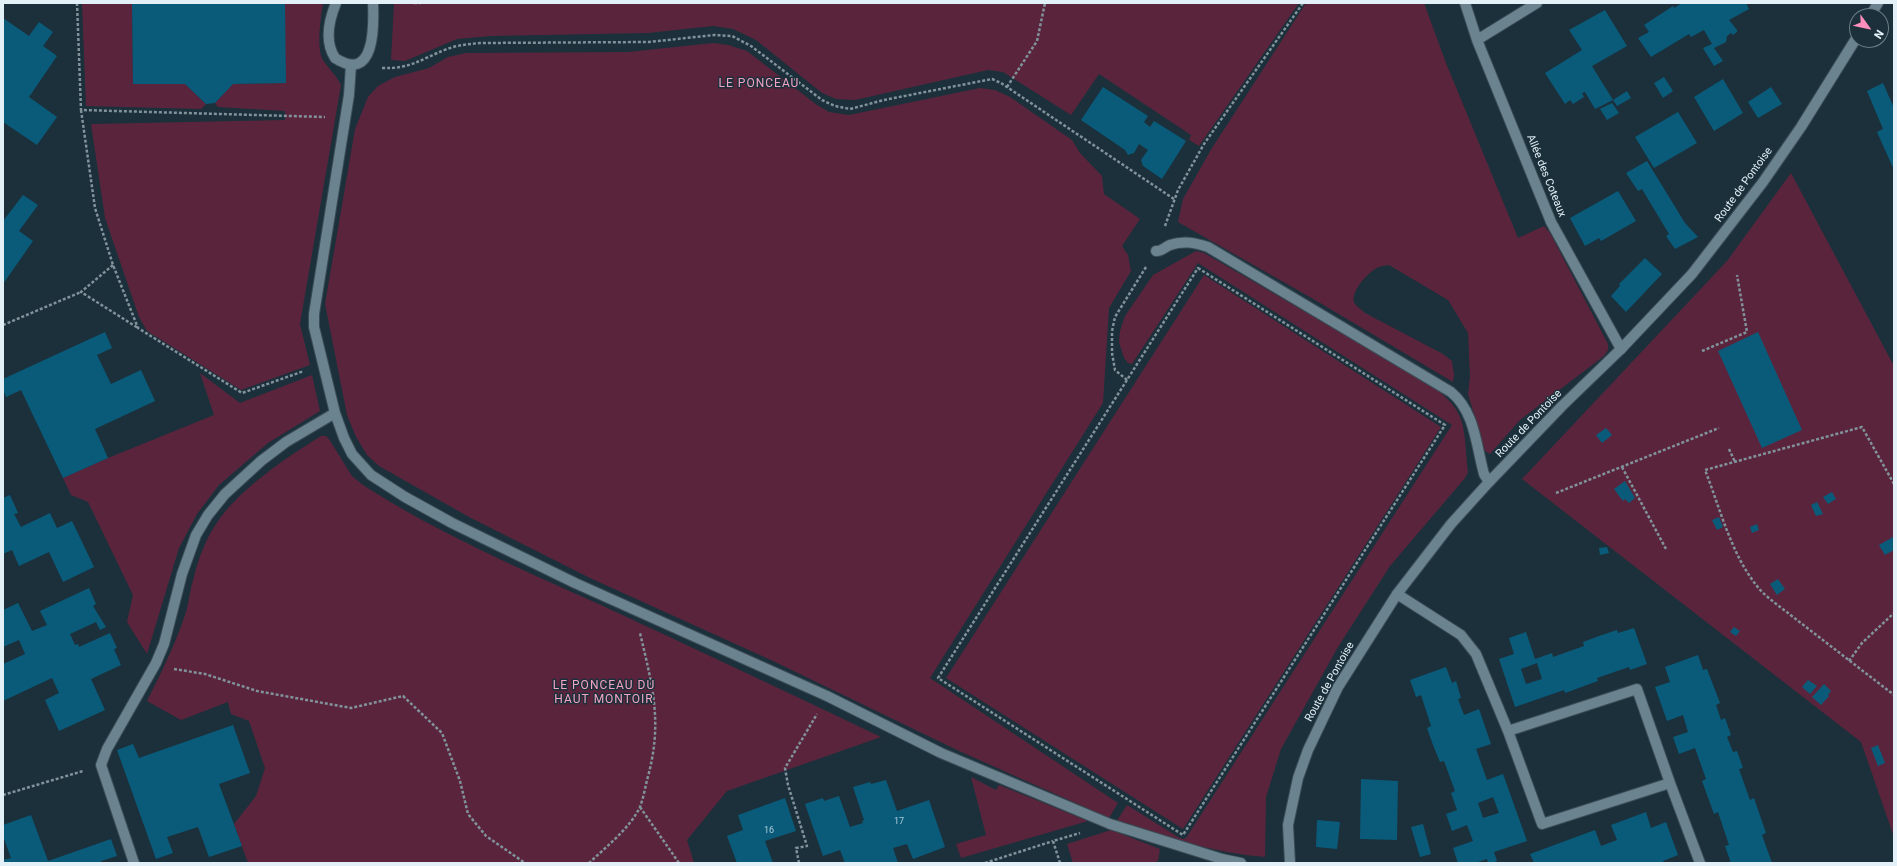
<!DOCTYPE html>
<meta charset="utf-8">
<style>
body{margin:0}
#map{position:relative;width:1897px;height:866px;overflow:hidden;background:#1b303b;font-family:Roboto,sans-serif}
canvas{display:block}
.frame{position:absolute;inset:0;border:4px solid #e3f0f7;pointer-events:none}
.north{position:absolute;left:1849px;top:8px;width:40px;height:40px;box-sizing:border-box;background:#1b303b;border:1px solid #6b7d86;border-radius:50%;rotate:123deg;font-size:11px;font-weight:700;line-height:16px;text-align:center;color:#e3f0f7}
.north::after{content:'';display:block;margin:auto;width:14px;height:18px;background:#fe8ebb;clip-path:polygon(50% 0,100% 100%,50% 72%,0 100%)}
</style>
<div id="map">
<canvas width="1897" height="866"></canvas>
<div class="frame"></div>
<div class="north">N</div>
</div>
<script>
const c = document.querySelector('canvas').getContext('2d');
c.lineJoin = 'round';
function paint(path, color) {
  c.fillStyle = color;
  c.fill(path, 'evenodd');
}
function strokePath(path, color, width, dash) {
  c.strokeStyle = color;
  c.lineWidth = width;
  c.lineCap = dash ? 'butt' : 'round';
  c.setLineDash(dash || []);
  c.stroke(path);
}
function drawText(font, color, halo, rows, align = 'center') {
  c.font = font + ' Roboto,sans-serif';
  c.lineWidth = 3;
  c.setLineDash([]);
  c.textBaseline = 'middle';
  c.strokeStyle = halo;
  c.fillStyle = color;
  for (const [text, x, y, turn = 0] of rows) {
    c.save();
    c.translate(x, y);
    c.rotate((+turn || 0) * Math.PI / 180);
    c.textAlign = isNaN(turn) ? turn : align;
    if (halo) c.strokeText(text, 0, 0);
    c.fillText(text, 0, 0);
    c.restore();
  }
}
const green = new Path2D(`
 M82 3H132L133 84H185L206 104 201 109 86 106Z
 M285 3H323C321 16 316 48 323 60 329 69 336 75 341 85L300 324 310 365 241 390 147 331 139 317 105 218 91 124 285 120V111L218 107 215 103 233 84 285 83Z
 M394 3H1299L1199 146 1189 140 1191 135 1099 74 1071 115 1003 72 988 70 855 100 836 99 822 93 756 40 733 29 713 26 648 33 490 36 457 39 405 61 391 60Z
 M1306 3H1424L1446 63 1518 238 1544 226 1550 233 1608 344V350L1604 356 1520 420 1490 454 1485 451 1468 394 1470 376 1468 333 1448 300 1389 265C1386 265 1382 266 1379 267 1370 270 1348 293 1355 304 1357 307 1362 310 1365 313L1443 354 1452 361 1454 375 1453 382 1315 300 1178 222 1183 199 1212 148Z
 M713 43 728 45 747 51 817 105 829 112 849 115 980 88 995 90 1010 97 1072 140 1080 153 1102 176 1104 194 1140 219 1122 246 1128 255 1131 271 1109 308 1103 403 930 678 1118 803 1109 818 957 750 773 661 590 578 469 517 379 466 367 455 356 437 347 415 325 304 355 129 368 97 378 86 395 77 429 68 448 57 466 53 628 52Z
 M1791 173 1894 366V837L1861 742 1522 479 1727 261Z
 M1196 251 1204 253 1426 382C1469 411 1463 425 1468 472L1465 478 1390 566 1338 647 1281 749 1266 797 1265 857C1214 853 1165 837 1116 822L1127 805 1178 837 1183 839 1186 838 1452 425 1198 263 1132 364 1128 363 1124 358 1119 342 1120 331 1125 316 1153 275Z
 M1204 275 1441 427 1183 829 946 678Z
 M200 373 240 403 312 375 320 411 268 443 219 485 197 514 179 548 147 654 127 622 133 595 88 502 71 495 63 478 108 458 214 415Z
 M321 436H326L329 439 352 476 363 485C439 534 521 569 603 606 696 649 789 693 881 737L727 791 687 840 694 863H248L234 824 256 796 265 768 249 721 231 714 228 702 181 720 147 701C161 673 175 645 185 615 189 603 190 589 194 577 198 559 206 539 216 524 239 489 286 458 321 436Z
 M971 777 996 790 999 785 1088 821 961 858 956 844 986 835Z
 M1111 830 1160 849 1158 861 1151 863H1073L1067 844Z`);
const building = new Path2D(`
 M132 3H285L286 83 233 84 215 103 206 104 185 84H133Z
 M1682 3H1746L1749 9 1729 20 1737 30V32L1733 35 1731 33 1727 36 1726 42 1714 48 1723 61 1714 66 1703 48 1712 44 1704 30 1691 37 1689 34 1651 57 1638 38 1649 32 1644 25 1673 6 1674 8Z
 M1605 10 1627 46 1592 66 1613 100 1627 91 1631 98 1617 106 1613 100 1595 109 1585 92 1582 93 1584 97 1573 104 1570 100 1565 104 1545 73 1582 50 1569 30Z
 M3 18 29 36 39 22 53 32 43 46 57 56 29 97 57 117 37 145 3 122Z
 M1664 77 1673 91 1663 98 1654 83Z
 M1723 79 1743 113 1714 131 1694 97Z
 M1883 83 1894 108V170L1877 132 1883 129 1867 91Z
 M1103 87 1148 116 1144 122 1150 127 1154 121 1186 141 1162 179 1143 166 1141 160 1148 150 1139 144 1134 153 1128 155 1125 150 1081 120Z
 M1771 87 1782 104 1758 118 1748 102Z
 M1612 103 1619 113 1607 120 1600 109Z
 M1678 112 1697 143 1654 168 1635 137Z
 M1647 161 1685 223 1698 237 1675 249 1666 236 1669 234 1642 189 1638 191 1626 173Z
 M1618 191 1636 221 1601 241 1599 238 1585 246 1570 218Z
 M23 195 38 205 19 231 33 241 3 284V221Z
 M1645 258 1662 274 1626 312 1611 296 1620 286 1619 284Z
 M105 332 112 348 97 355 111 384 141 370 155 401 95 429 108 458 63 478 21 390 6 397 3 390V379Z
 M1758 332 1802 430 1762 448 1718 351Z
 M1606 428 1612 435 1602 443 1596 435Z
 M1625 481 1635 498 1629 503 1625 499 1623 501 1614 489Z
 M1832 492 1836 499 1828 504 1823 497Z
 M10 495 18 513 14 514 21 527 50 513 57 528 72 521 94 567 63 582 49 552 19 566 12 550 3 554V498Z
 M1817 502 1823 514 1816 516 1811 505Z
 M1719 517 1723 527 1717 530 1712 520Z
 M1757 524 1759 530 1752 533 1750 527Z
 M1893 537 1894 550 1885 555 1879 545Z
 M1607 547 1609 553 1600 555 1599 548Z
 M1778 579 1785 589 1777 595 1770 584Z
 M89 588 96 604 93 606 106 627 100 630 96 622 70 634 75 645 78 644 79 647 110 633 117 648 114 649 121 665 91 679 105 710 59 731 45 700 59 693 52 678 3 701V664L25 654 19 640 3 647V610L18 603 32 631 47 625 40 611Z
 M1734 627 1740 631 1736 636 1730 632Z
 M1634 628 1647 664 1630 670 1629 667 1597 678 1598 681 1565 693 1564 690 1515 707 1499 659 1514 654 1509 638 1526 632 1535 659 1552 653 1553 657 1584 646 1583 642 1599 636 1617 630 1618 633ZM1537 663 1542 679 1526 684 1521 669Z
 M1698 655 1703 670 1707 669 1720 703 1716 705 1721 720 1725 718 1731 735 1727 737 1733 752 1737 751 1743 768 1739 769 1750 800 1754 798 1766 833 1762 835 1772 863H1731L1725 846 1729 845 1718 812 1714 814 1702 781 1706 779 1695 748 1679 754 1673 737 1688 732 1683 715 1667 721 1655 687 1670 682 1665 667Z
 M1446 667 1452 683 1456 681 1461 698 1458 699 1464 715 1479 709 1491 744 1476 749 1487 780 1503 774 1527 841 1494 852 1497 861 1492 863H1488L1487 859 1475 863H1458L1453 848 1473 841 1467 825 1452 831 1446 814 1457 810 1451 793 1455 791 1444 761 1440 762 1433 745 1427 728 1431 726 1421 695 1416 697 1410 680ZM1493 797 1499 813 1483 818 1478 803Z
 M1808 680 1817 686 1810 694 1802 687Z
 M1824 684 1831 691 1828 695 1829 696 1821 705 1812 697Z
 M233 725 250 773 219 784 242 846 209 857 198 827 167 837 173 853 156 859 117 750 133 744 139 758Z
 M1878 745 1885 763 1878 766 1871 748Z
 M1361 779 1398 781 1397 840 1360 839Z
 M886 780 897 811 929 800 945 847 913 859 907 844 893 848 898 863H845L840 850 823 856 805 804 823 798 824 801 839 796 850 827 863 823 862 821 864 820 853 787 870 782 871 784Z
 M785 798 796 831 765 841 773 863H737L727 836 743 830 738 815Z
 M1646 812 1651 828 1666 822 1678 855 1663 861 1664 863H1534L1530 854 1595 830 1601 846 1617 840 1611 825Z
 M31 815 48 861 111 839 117 856 101 861V863H3V860L11 858 3 836V825Z
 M1317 820 1340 822 1337 849 1316 847Z
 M1423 824 1431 854 1420 857 1411 827Z`);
const path = new Path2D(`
 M77 3 81 110 325 117
 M414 3H421
 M382 68C411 69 421 59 447 49 458 45 469 44 480 43L649 42 714 35 732 36 751 46 822 100 835 106 850 109 884 100 992 79 1001 83 1174 199
 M1007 87 1037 41 1045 3
 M81 110 95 208 113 265 138 328 242 393 304 371
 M1165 226 1178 190 1204 144 1303 3
 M113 265 81 292 138 328
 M1198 268 1445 425 1183 835 938 678Z
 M3 325 81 292
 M1702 351 1747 332 1737 275
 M1127 380 1115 370 1112 353V331L1115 317 1146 267
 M1729 449 1735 462
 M1622 467 1666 549
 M1894 484 1862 427 1705 470C1720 508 1731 554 1757 586 1762 593 1769 598 1775 603L1894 695
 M1556 493 1719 428
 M1849 661 1862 643 1894 613
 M174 669 205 674 257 691 351 708 403 696 442 733 460 781 468 814 486 836 525 863
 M3 795 83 771
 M640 807 679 863
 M589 863C606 847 630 828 640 807 643 799 645 789 647 780 663 724 653 688 640 633
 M799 863 796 848 807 846 788 785 785 768 817 714
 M985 863 1053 841
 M1060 863 1053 841 1080 833`);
const service = new Path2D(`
 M1156 251C1161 252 1165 247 1170 245 1184 240 1195 243 1208 247L1451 392C1475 412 1476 445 1484 474L1489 482`);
const pedestrian = new Path2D(`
 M351 65 349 95 314 314V327L335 413 344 438 352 454 371 475 405 497 452 523 575 583 827 696 941 753 1110 824 1222 859 1241 863
 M134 863 101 765 107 749 156 663 164 644 182 574 196 535 208 515 225 494 261 461 286 442 335 413`);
const minor = new Path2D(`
 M336 3C329 20 324 41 335 58 375 84 374 26 373 3
 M1465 3 1477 40 1551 222 1621 349
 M1477 40 1537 3
 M1397 594 1461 635 1476 654 1508 731
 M1637 689 1670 783 1542 824 1508 731Z
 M1670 783 1700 863`);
const tertiary = new Path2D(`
 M1870 16 1878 3
 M1290 863 1288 825 1298 778 1308 750 1338 687 1397 594 1451 524 1489 482 1562 406 1621 349 1692 274 1763 182 1801 127 1857 37`);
const numberNames = [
 ["17",899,822],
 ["16",769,831]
];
const streetNames = [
 ["Allée des Coteaux",1546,176,68],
 ["Route de Pontoise",1744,185,-54],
 ["Route de Pontoise",1529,424,-46],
 ["Route de Pontoise",1330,682,-61]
];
const neighbourhoodNames = [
 ["LE PONCEAU",759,84],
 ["LE PONCEAU DU",604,686],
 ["HAUT MONTOIR",604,700]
];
paint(green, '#5a253c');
paint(building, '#0a5b7a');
strokePath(service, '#3a4c55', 12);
strokePath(pedestrian, '#3a4c55', 12);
strokePath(minor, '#3a4c55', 12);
strokePath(tertiary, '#3a4c55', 12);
strokePath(path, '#81929b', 2.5, [3, 2]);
strokePath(service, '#6b828f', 10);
strokePath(pedestrian, '#6b828f', 10);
strokePath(minor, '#6b828f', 10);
strokePath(tertiary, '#6b828f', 10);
drawText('9px', '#adcbd8', null, numberNames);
drawText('11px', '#e3f0f7', '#1b303b', streetNames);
c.letterSpacing = '1px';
drawText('12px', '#f2a3c1', '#1b303b', neighbourhoodNames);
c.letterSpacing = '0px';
</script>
